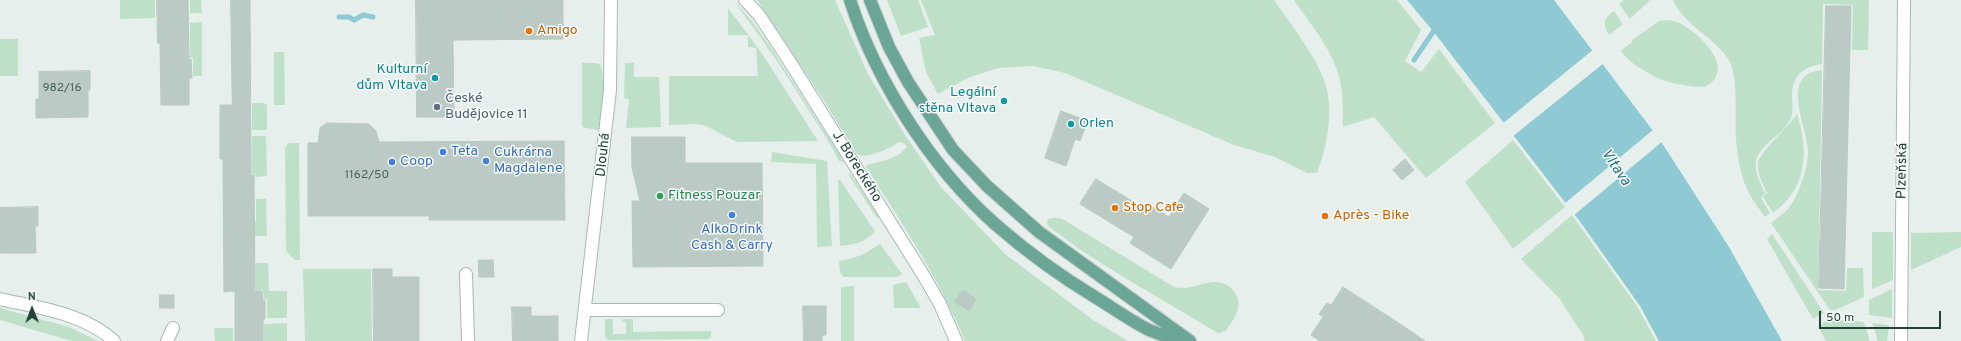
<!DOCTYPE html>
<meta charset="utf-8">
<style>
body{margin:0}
#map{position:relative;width:1961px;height:341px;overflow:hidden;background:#e6efeb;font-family:Overpass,sans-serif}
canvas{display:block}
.north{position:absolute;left:12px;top:289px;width:40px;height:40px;-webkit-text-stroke:3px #f7fbf9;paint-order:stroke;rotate:359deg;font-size:11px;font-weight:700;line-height:16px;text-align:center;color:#24423a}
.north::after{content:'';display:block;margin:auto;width:14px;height:18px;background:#24423a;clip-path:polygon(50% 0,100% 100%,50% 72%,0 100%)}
.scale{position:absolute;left:1819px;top:311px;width:122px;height:18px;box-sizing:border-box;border:2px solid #24423a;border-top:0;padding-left:5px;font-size:12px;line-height:14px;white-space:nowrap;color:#24423a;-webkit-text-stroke:3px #f7fbf9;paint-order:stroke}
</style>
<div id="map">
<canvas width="1961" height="341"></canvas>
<div class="north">N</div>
<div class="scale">50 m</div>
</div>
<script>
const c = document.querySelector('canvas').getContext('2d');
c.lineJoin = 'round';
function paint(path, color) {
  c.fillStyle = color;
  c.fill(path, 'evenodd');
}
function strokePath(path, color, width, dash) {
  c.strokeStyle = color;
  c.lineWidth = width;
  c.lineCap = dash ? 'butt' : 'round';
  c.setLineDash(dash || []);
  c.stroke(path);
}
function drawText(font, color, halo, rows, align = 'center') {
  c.font = font + ' Overpass,sans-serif';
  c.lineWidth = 3;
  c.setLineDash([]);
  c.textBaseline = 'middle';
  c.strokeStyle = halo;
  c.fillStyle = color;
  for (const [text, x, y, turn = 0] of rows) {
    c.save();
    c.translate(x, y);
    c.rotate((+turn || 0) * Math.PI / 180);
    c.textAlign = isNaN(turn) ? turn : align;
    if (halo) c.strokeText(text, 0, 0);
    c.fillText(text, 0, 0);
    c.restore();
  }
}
const green = new Path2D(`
 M120 0H155V18L120 19Z
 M190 0H201L202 13H190Z
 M733 0 752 21 773 51 844 162 839 161C829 140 816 122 804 103 782 67 758 33 733 0Z
 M757 0H835L868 74 905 135 941 187 1005 254 1093 320 1128 341H965C939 279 902 223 866 167L867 165C881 161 899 159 907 146L904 143 899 142C891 148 866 160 857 154L824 101Z
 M887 0H918L928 27 901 36Z
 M921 0H1274C1291 25 1324 65 1328 95 1332 120 1326 149 1317 173H1307L1275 157 1234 145 1065 73 1033 66 998 68 970 77 938 94 926 72 919 38 935 35Z
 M1294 0H1397L1421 30 1405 61 1421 72 1439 49 1495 123 1426 178 1374 117 1343 127C1343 111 1343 95 1340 80 1333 50 1311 25 1294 0Z
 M1624 0H1650L1630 19 1619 4Z
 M1673 0H1869L1868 50H1852L1853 5 1823 4 1822 64C1812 65 1800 70 1795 80 1788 94 1797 109 1789 122 1780 136 1760 145 1756 161 1754 172 1761 184 1765 193L1761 198 1770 213 1765 217C1759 208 1751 199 1747 189 1740 173 1737 155 1736 138 1735 120 1738 78 1730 62 1716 37 1684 26 1673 0Z
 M728 8 761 52 818 141 737 142 704 125 695 124 669 125V76H758L756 48 748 47V35H728Z
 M1614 11 1623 24 1609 35C1602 25 1604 17 1614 11Z
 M1669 20C1673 21 1678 22 1681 24 1698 32 1736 68 1708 85 1701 90 1669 83 1660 79 1648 74 1628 62 1621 51L1632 42V40L1659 21Z
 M202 22V76H193V58L190 57V23Z
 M0 39H18V76H0Z
 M274 52H284L285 105H274Z
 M582 63H596L600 65C608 84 602 110 598 130L582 127Z
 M625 63H634V77H659L661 127 626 128 629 99 624 98Z
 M1822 70 1818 290 1846 291 1847 268H1863L1864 297 1835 310H1830L1771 223C1777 218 1783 214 1788 209 1798 197 1808 168 1808 152 1808 126 1778 74 1822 70Z
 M252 103H263L267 105V130H252Z
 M1797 114C1809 151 1807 189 1773 213L1763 197 1767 193C1763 184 1757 174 1758 163 1759 153 1789 126 1797 114Z
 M252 136H266L267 176 255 177V174H252Z
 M1513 140 1565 207 1513 249 1465 182Z
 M289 143H299L300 260H295L286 251 285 147Z
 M772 152 827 161 832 246 817 247 816 164 771 162Z
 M850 173 878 216 877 218 848 174Z
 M838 180H840L875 231C868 242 852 245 840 246Z
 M256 199H266L267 236H253V222H256Z
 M1572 215 1637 306 1656 341H1585L1583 335 1559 298 1521 259Z
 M1051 218H1059L1064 220 1174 287C1191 291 1200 282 1216 282 1230 282 1241 296 1238 309 1236 317 1230 324 1226 331L1218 333 1125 278 1082 251 1048 226 1047 220Z
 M1872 232H1893V280L1872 289Z
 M1961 232V247L1911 270V233Z
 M1772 234 1824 313 1813 319 1767 239Z
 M880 244 902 274 897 277H844L840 273 839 261C856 259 866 253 880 244Z
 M255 263H268L269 291H287V318H267V299H264L263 290H256Z
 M303 269H371L372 341H305Z
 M906 282 921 308H894L893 285Z
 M854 286V341H841V287Z
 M1892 289V318L1869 315V300Z
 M0 308 69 327 98 341H72L0 320Z
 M605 319H613V334H626V322H622L623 319H633V332L711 331V337L708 339 608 340 605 336Z
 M1830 319 1864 322 1870 341H1826L1818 326Z
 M287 323V341H264V324Z
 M1872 323 1889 325 1887 341H1878Z
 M214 328H233V341H215Z`);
const water = new Path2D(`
 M1407 0H1554L1660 140 1729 247 1782 341H1659L1640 306 1581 223 1433 31Z`);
const pier = new Path2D(`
 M1594 49 1604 63 1512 137 1502 124Z
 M1654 129 1663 141 1573 216 1564 204Z`);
const stream = new Path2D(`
 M339 17H349L354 20 363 15 373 17
 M1414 60 1437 26`);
const building = new Path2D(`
 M157 0H188L189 59H191L192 78H189V105H161L160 43H158Z
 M231 0H250L251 175H254L255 291H262L263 300H265V319H263V341H235V291L224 292 223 159H220V105H232Z
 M416 0H563V39L453 40 454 117H417Z
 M1826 6H1851L1844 289 1819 288Z
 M90 71V90H88V117L36 118V99H39V72Z
 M1061 111 1088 121 1080 141 1075 139 1066 166 1045 158Z
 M327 123 369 124 376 131 379 142 564 141 565 220H429V216H308V143H318L320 128Z
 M632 137H685V163H762L763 266 633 267 632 201H640L632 168Z
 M1405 159 1414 170 1402 180 1393 170Z
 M1096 179 1150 212 1153 207 1169 217 1184 193 1209 209 1171 269 1130 243 1134 237 1080 204Z
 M38 207V226H35L36 253H0V208Z
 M479 260H493L494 277H479Z
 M373 269H392V277H419V341H374Z
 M1343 287 1400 324 1425 341H1320L1311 335 1323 317 1319 314 1327 303 1331 305Z
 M963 290 976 299 969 311 955 302Z
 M160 295H174V308H160Z
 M803 306H826V335H822V341H804Z
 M512 307H531V316H558V341H513Z`);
const minor = new Path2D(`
 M745 0 759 15 788 59 922 273 940 304 956 341
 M466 274 468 341
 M0 299C39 308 83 313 114 341
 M585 310H718
 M167 341 173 328
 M581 341 610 90 611 0
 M1901 341 1904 0`);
const major = new Path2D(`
 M850 0C876 81 931 167 995 224 1026 251 1060 276 1095 297 1113 308 1131 321 1149 330 1159 334 1168 337 1178 341
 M870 0 889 47 908 82 953 150 987 186 1039 232 1190 341`);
const markers = [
 [529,31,4,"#e8710a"],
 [435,78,4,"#0f9aa8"],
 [1004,101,4,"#0f9aa8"],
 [437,107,4,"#5c6f8a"],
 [1071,124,4,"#0f9aa8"],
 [443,152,4,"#3f7fe0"],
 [486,161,4,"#3f7fe0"],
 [392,162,4,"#3f7fe0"],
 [660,196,4,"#2e9e5b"],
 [1115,208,4,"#e8710a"],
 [732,215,4,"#3f7fe0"],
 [1325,216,4,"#e8710a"]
];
const numberNames = [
 ["982/16",62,89],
 ["1162/50",367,176]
];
const foodNames = [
 ["Amigo",537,31],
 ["Stop Cafe",1123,208],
 ["Après - Bike",1333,216]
];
const cultureNames = [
 ["Kulturní",427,70],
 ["dům Vltava",427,86],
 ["Legální",996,93],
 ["stěna Vltava",996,109],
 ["Orlen",1079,124,"left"]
];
const serviceNames = [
 ["České",445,99],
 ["Budějovice 11",445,115]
];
const shopNames = [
 ["Teta",451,152],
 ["Cukrárna",494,153],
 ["Magdalene",494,169],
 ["Coop",400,162],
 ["AlkoDrink",732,230,"center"],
 ["Cash & Carry",732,246,"center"]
];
const streetNames = [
 ["Dlouhá",604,155,-84],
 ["J. Boreckého",856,167,58],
 ["Plzeňská",1903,171,-89]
];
const leisureNames = [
 ["Fitness Pouzar",668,196]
];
const waterNames = [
 ["Vltava",1615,168,56]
];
paint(green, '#bfe0c8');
paint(water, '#8ec9d4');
paint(pier, '#e6efeb');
strokePath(stream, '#8ec9d4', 5);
paint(building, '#bbcac4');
strokePath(building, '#b8c9c2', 1);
strokePath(minor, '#a8b8b2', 14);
strokePath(major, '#c2cac8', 14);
strokePath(minor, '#fff', 12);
strokePath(major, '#6aa596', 12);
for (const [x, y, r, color] of markers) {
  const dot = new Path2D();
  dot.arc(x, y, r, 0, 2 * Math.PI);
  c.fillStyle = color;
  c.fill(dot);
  strokePath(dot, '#f7fbf9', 1.5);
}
drawText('12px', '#4a645c', null, numberNames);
drawText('14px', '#c56008', '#f7fbf9', foodNames, 'left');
drawText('14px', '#0d838f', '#f7fbf9', cultureNames, 'right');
drawText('14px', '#4e5e75', '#f7fbf9', serviceNames, 'left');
drawText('14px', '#366cbe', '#f7fbf9', shopNames, 'left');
drawText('14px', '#24423a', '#f7fbf9', streetNames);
drawText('14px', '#27864d', '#f7fbf9', leisureNames, 'left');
drawText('italic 15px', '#1c6f80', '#f7fbf9', waterNames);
</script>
